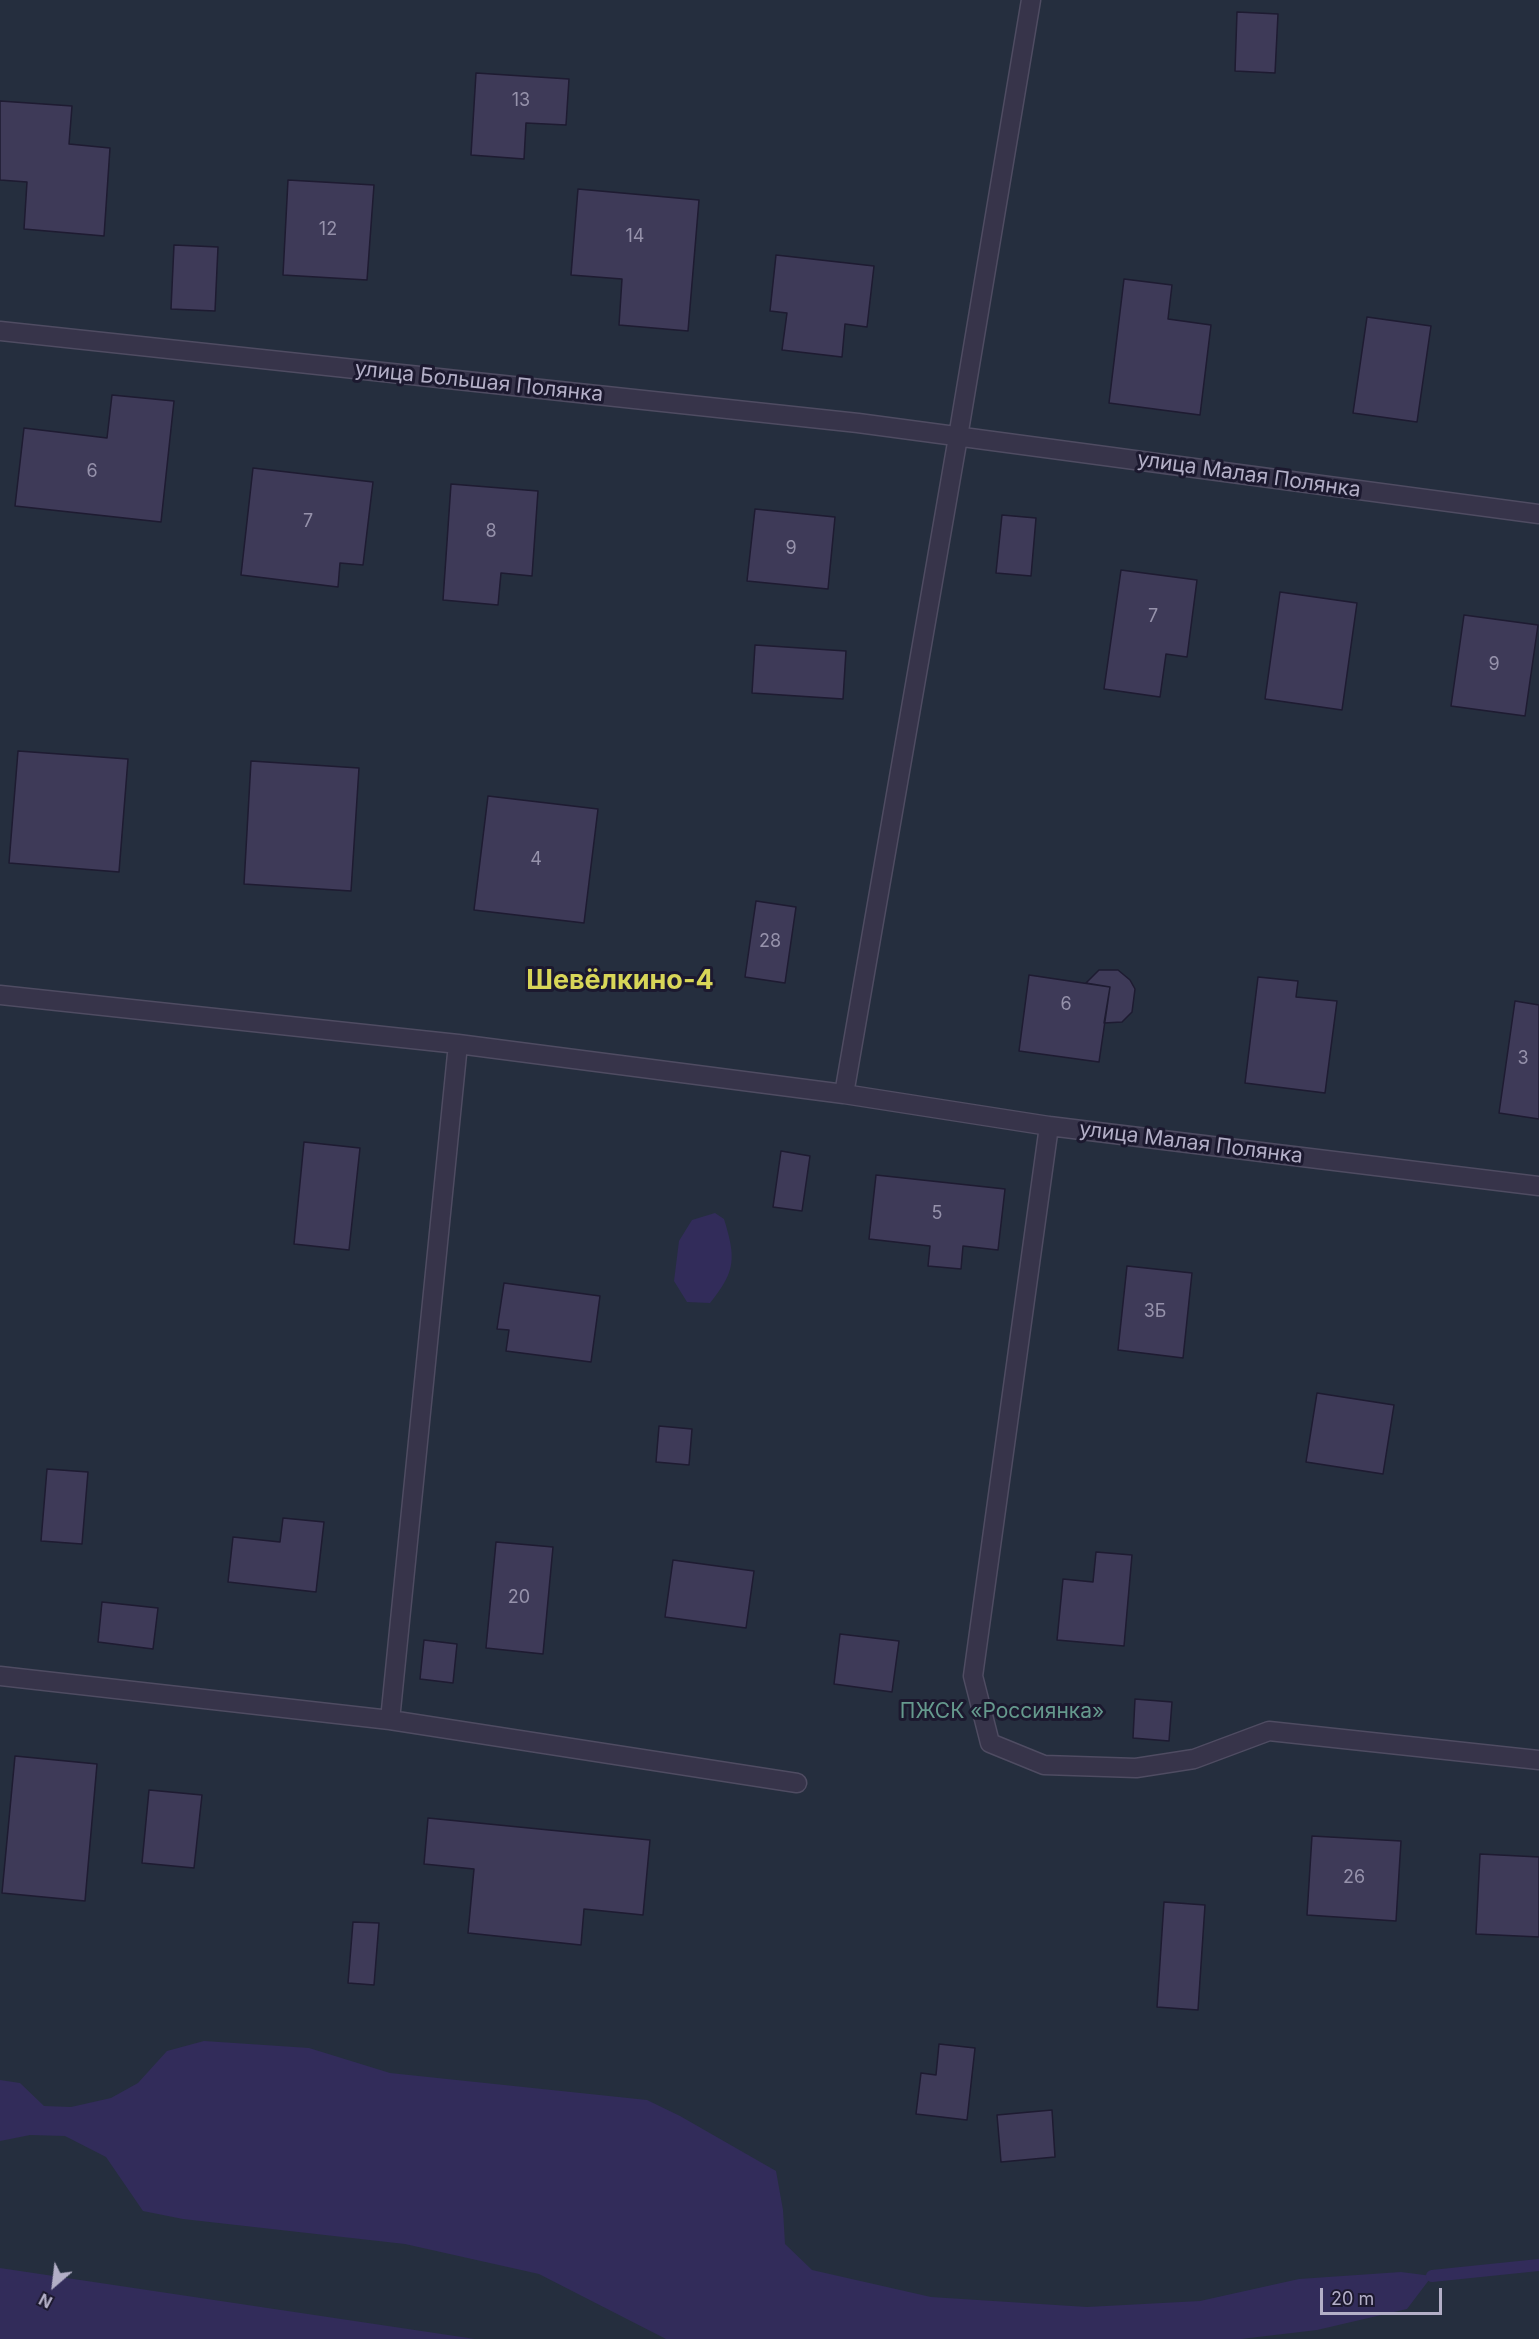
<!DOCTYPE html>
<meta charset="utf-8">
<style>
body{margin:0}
#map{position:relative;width:1539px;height:2339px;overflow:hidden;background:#23203a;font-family:Inter,sans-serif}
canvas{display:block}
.north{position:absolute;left:24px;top:2255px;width:60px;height:60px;-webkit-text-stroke:4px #1c192f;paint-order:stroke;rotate:208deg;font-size:16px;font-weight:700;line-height:24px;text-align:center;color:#b3afc7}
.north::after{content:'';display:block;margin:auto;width:21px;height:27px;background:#b3afc7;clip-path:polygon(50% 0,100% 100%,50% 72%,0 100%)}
.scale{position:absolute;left:1320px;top:2288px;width:122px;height:27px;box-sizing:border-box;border:3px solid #b3afc7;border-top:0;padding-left:8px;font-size:18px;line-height:21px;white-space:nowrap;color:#b3afc7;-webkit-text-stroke:4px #1c192f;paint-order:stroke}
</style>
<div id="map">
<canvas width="1539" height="2339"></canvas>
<div class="north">N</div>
<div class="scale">20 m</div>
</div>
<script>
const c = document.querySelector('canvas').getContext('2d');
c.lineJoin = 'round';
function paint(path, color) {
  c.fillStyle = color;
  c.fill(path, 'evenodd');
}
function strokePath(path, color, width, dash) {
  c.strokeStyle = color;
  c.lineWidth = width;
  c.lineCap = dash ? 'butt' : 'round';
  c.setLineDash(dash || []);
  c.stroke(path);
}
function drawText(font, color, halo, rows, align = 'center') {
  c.font = font + ' Inter,sans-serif';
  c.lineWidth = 6;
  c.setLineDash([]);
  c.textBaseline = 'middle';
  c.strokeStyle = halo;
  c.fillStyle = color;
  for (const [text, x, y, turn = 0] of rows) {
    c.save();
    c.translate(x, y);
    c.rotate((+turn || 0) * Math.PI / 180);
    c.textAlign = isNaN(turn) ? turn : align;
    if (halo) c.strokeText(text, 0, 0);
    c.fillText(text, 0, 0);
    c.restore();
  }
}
const green = new Path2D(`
 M0 0H1539V2339H0Z`);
const water = new Path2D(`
 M715 1213 724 1219C736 1258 736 1271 710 1303L687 1302 674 1281 679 1241 692 1220Z
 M204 2041 309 2048 390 2073 647 2100 680 2116 776 2171 783 2210 785 2244 812 2270 931 2297 1087 2307 1200 2301 1299 2279 1401 2272 1432 2276 1407 2309 1317 2330 1241 2339H666L539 2274 405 2244 183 2219 143 2211 106 2157 65 2136 30 2135 0 2141V2080L20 2083 44 2106 71 2107 111 2098 138 2083 167 2051Z
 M0 2268 475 2339H0Z`);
const stream = new Path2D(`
 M1432 2276 1539 2265`);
const building = new Path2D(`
 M1237 12 1278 14 1275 73 1235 71Z
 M476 73 569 79 566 125 526 123 524 159 471 155Z
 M0 101 72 106 69 144 110 148 104 236 24 229 27 182 0 180Z
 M288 180 374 185 367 280 283 275Z
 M578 189 699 200 688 331 619 325 622 279 571 275Z
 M174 245 218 247 215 311 171 309Z
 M776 255 874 266 867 327 845 324 842 357 782 350 787 313 770 311Z
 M1124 279 1172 285 1168 319 1211 325 1200 415 1109 403Z
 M1367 317 1431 326 1417 422 1353 413Z
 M112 395 174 401 161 522 15 506 24 428 107 438Z
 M253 468 373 482 363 565 340 563 338 587 241 575Z
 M451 484 538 491 532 576 501 573 498 605 443 600Z
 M755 509 835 517 828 589 747 581Z
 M1002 515 1036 518 1031 576 996 573Z
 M1121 570 1197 580 1187 657 1166 654 1160 697 1104 689Z
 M1280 592 1357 603 1342 710 1265 699Z
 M1464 615 1538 625 1525 716 1451 706Z
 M755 645 846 651 843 699 752 693Z
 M18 751 128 759 119 872 9 863Z
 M251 761 359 768 351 891 244 884Z
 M488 796 598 809 584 923 474 910Z
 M756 901 796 907 785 983 745 977Z
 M1099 970H1118L1130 980 1135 989 1132 1012 1122 1022 1104 1023 1110 987 1086 983Z
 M1029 975 1110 987 1099 1062 1019 1051Z
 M1258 977 1298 981 1296 997 1337 1001 1325 1093 1245 1083Z
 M1515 1001 1539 1005V1119L1499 1113Z
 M304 1142 360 1148 349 1250 294 1244Z
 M781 1151 810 1156 802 1211 773 1207Z
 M876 1175 1005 1189 998 1250 963 1246 961 1269 928 1266 930 1246 869 1239Z
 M1127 1266 1192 1273 1183 1358 1118 1350Z
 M504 1283 600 1296 591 1362 506 1351 509 1330 497 1329Z
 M1317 1393 1394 1405 1383 1474 1306 1462Z
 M659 1426 692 1429 689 1465 656 1462Z
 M47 1469 88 1472 82 1544 41 1541Z
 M283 1518 324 1522 316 1592 228 1582 233 1537 280 1542Z
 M496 1542 553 1547 543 1654 486 1648Z
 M1096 1552 1132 1555 1124 1646 1057 1640 1063 1579 1093 1582Z
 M673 1560 754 1571 746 1628 665 1617Z
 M102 1602 158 1608 153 1649 98 1642Z
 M840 1634 899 1641 892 1692 834 1684Z
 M424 1640 457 1644 453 1683 420 1679Z
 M1135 1699 1172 1702 1169 1741 1133 1738Z
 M15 1756 97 1764 85 1901 2 1893Z
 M149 1790 202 1795 194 1868 142 1863Z
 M428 1818 650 1840 643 1915 584 1909 581 1945 468 1933 474 1869 424 1864Z
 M1312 1836 1401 1841 1396 1921 1307 1915Z
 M1480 1854 1539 1857V1937L1476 1934Z
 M1164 1902 1205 1905 1198 2010 1157 2007Z
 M353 1922 379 1923 374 1985 348 1983Z
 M939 2044 975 2048 967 2120 916 2114 921 2073 936 2075Z
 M1052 2110 1055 2157 1001 2162 997 2115Z`);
const minor = new Path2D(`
 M0 331 858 423 1539 514
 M0 995 458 1044 844 1094 958 437 1031 0
 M458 1044 390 1720 797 1783
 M844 1094 1049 1126 1539 1186
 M1049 1126 973 1676 990 1743 1044 1765 1136 1768 1194 1759 1269 1731 1539 1760
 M0 1676 390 1720`);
const numberNames = [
 ["13",521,101],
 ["12",328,230],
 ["14",635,237],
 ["6",92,472],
 ["7",308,522],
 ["8",491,532],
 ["9",791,549],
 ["7",1153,617],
 ["9",1494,665],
 ["4",536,860],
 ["28",770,942],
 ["6",1066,1005],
 ["3",1523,1059],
 ["5",937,1214],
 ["3Б",1155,1312],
 ["20",519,1598],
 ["26",1354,1878]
];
const streetNames = [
 ["улица Большая Полянка",479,382,6],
 ["улица Малая Полянка",1249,475,8],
 ["улица Малая Полянка",1191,1143,7]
];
const parkNames = [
 ["ПЖСК «Россиянка»",1002,1712]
];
const districtNames = [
 ["Шевёлкино-4",620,981]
];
paint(green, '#252e3e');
paint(water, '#322c5a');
strokePath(stream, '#322c5a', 12);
paint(building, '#3e3a58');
strokePath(building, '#1e1b31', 1.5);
strokePath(minor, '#4f4c62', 21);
strokePath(minor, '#37344a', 18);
drawText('18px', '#9692ab', null, numberNames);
drawText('21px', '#b3afc7', '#1c192f', streetNames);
drawText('21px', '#65998d', '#1c192f', parkNames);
drawText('bold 27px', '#d8d658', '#1c192f', districtNames);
</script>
